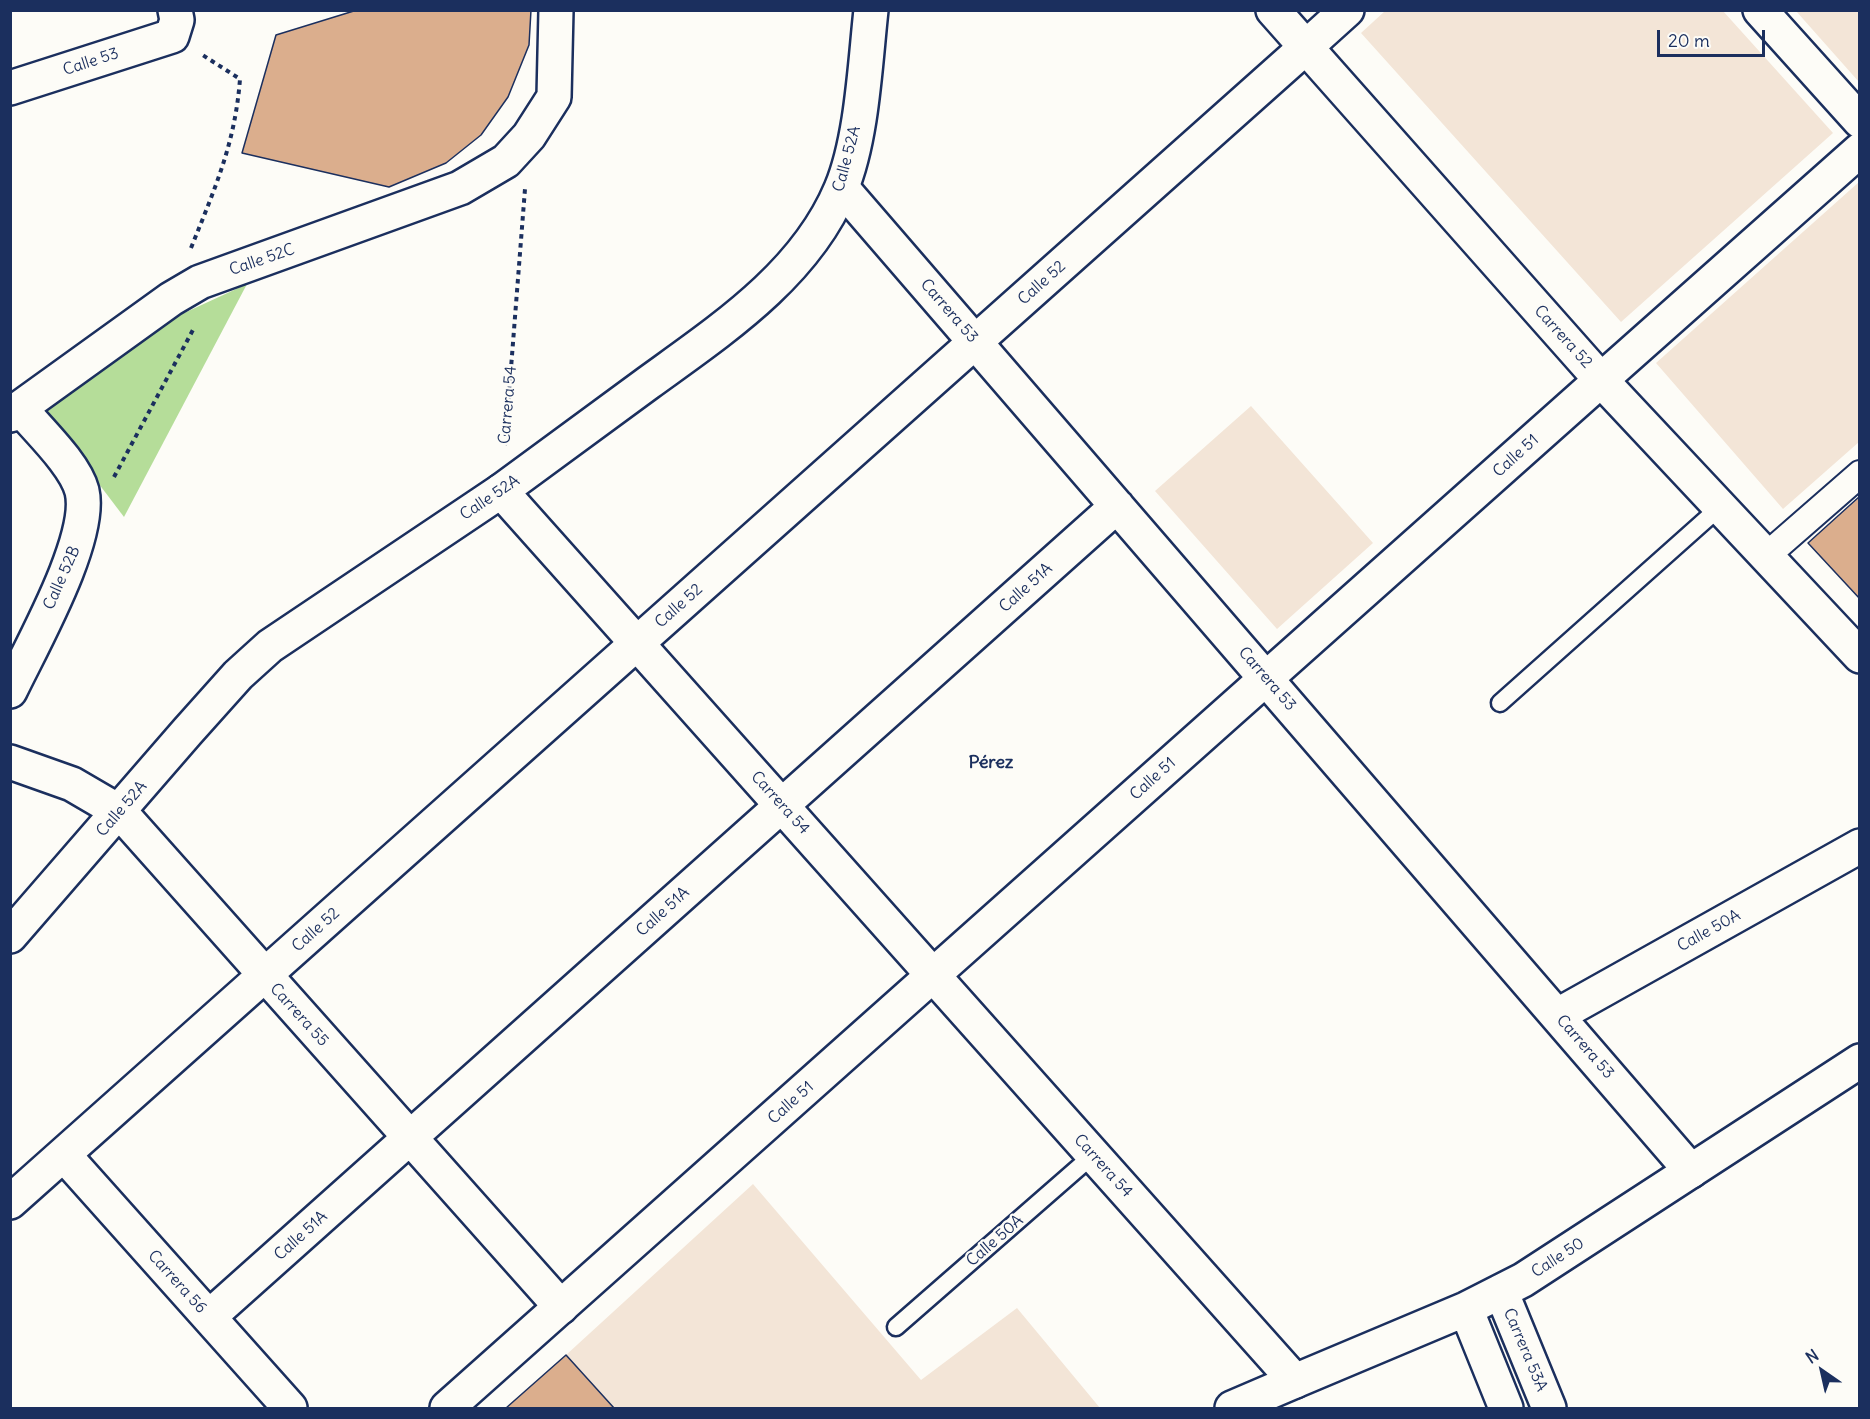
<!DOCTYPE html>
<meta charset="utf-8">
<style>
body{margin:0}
#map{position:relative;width:1870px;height:1419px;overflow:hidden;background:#fdfcf7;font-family:Delius,sans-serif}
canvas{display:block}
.frame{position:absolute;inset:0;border:12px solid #1b2f5e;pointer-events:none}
.north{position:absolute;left:1792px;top:1341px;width:60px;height:60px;-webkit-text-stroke:4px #fdfcf7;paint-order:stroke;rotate:326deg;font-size:16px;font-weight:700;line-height:24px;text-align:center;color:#1b2f5e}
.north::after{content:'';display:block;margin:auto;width:21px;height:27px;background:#1b2f5e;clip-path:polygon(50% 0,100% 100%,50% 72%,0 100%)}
.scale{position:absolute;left:1657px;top:30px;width:108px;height:27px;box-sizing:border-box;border:3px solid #1b2f5e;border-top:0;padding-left:8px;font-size:18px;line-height:21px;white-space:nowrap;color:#1b2f5e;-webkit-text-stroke:4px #fdfcf7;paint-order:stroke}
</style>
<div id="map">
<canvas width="1870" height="1419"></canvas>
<div class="frame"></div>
<div class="north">N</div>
<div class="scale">20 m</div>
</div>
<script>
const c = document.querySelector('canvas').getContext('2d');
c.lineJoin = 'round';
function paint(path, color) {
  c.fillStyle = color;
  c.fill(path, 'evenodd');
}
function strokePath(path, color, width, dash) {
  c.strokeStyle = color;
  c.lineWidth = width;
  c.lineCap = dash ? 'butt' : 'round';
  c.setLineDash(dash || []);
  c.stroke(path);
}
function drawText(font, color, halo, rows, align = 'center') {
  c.font = font + ' Delius,sans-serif';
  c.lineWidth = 4.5;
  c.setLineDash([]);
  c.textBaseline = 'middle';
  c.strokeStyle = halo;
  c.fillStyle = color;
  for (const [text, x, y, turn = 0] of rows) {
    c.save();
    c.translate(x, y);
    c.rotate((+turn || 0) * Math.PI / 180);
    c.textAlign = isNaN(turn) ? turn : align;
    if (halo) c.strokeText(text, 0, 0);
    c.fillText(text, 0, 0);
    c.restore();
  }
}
const built = new Path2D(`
 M1385 11H1723L1833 133 1621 322 1361 33Z
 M1796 11H1859V82Z
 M1859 182V442L1783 509 1656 363Z
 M1251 406 1373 543 1277 629 1155 491Z
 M753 1184 921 1380 1017 1308 1100 1408H614L566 1355Z`);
const green = new Path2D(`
 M247 284 124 517 42 409 182 314Z`);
const building = new Path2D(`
 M357 10H531L529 45 508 97 481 135 446 163 389 187 242 153 276 35Z
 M1860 496V599L1808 543Z
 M566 1355 614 1408H506Z`);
const path = new Path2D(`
 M191 248C215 188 235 144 240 79L201 54
 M505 445 525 189
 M114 477 194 328`);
const service = new Path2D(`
 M1500 703 1720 507
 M896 1327 1093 1155`);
const pedestrian = new Path2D(`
 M1766 556 1860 474`);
const minor = new Path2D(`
 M1306 47 1347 10
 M10 88 172 36 177 20 175 10
 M842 188 1691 1171
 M1601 380 1860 150
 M10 415 171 299 200 282 460 188 506 161 529 136 554 97 556 10
 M10 691C32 645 93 538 82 491 75 464 38 430 20 408
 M10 762 72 784 120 812 561 1307
 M10 936 187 732 238 675 270 646 501 491
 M1558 1015 1860 846
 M64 1155 290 1408
 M209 1317 1117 506
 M1232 1408 1295 1381`);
const tertiary = new Path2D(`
 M1760 10 1860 121
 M10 1202 1306 47
 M447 1408 1601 380`);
const secondary = new Path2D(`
 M871 10C865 65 862 139 841 189 805 275 721 330 648 383 599 419 550 455 501 491L1295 1381 1466 1309 1523 1280 1860 1061
 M1273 10 1601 380 1860 656
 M1501 1291 1549 1408
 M1466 1309 1506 1408`);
const streetNames = [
 ["Calle 53",91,62,-18],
 ["Calle 52A",847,159,-75],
 ["Calle 52C",262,260,-19],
 ["Calle 52",1042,283,-42],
 ["Carrera 53",949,311,49],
 ["Carrera 52",1563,337,48],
 ["Carrera 54",508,405,-85],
 ["Calle 51",1516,456,-42],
 ["Calle 52A",490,498,-34],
 ["Calle 52B",62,578,-66],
 ["Calle 51A",1026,588,-42],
 ["Calle 52",679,606,-42],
 ["Carrera 53",1267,679,49],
 ["Calle 51",1153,779,-42],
 ["Carrera 54",780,803,48],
 ["Calle 52A",122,809,-49],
 ["Calle 51A",663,912,-42],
 ["Calle 52",316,930,-42],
 ["Calle 50A",1709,931,-29],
 ["Carrera 55",299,1015,48],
 ["Carrera 53",1585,1047,49],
 ["Calle 51",791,1103,-42],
 ["Carrera 54",1103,1166,48],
 ["Calle 51A",301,1236,-42],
 ["Calle 50A",995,1241,-41],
 ["Calle 50",1558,1258,-33],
 ["Carrera 56",177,1282,48],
 ["Carrera 53A",1525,1350,67]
];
const neighbourhoodNames = [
 ["Pérez",991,763]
];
paint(built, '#f3e5d7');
paint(green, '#b5dd99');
paint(building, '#dbae8d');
strokePath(building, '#1b2f5e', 1.5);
strokePath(service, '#1b2f5e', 21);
strokePath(pedestrian, '#1b2f5e', 30);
strokePath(minor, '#1b2f5e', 38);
strokePath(tertiary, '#1b2f5e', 38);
strokePath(secondary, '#1b2f5e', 38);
strokePath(path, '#1b2f5e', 4, [4.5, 4.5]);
strokePath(service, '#fdfcf7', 16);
strokePath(pedestrian, '#fdfcf7', 26);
strokePath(minor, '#fdfcf7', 33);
strokePath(tertiary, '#fdfcf7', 33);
strokePath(secondary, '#fdfcf7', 33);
drawText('16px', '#1b2f5e', '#fdfcf7', streetNames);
drawText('bold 18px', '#1b2f5e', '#fdfcf7', neighbourhoodNames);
</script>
